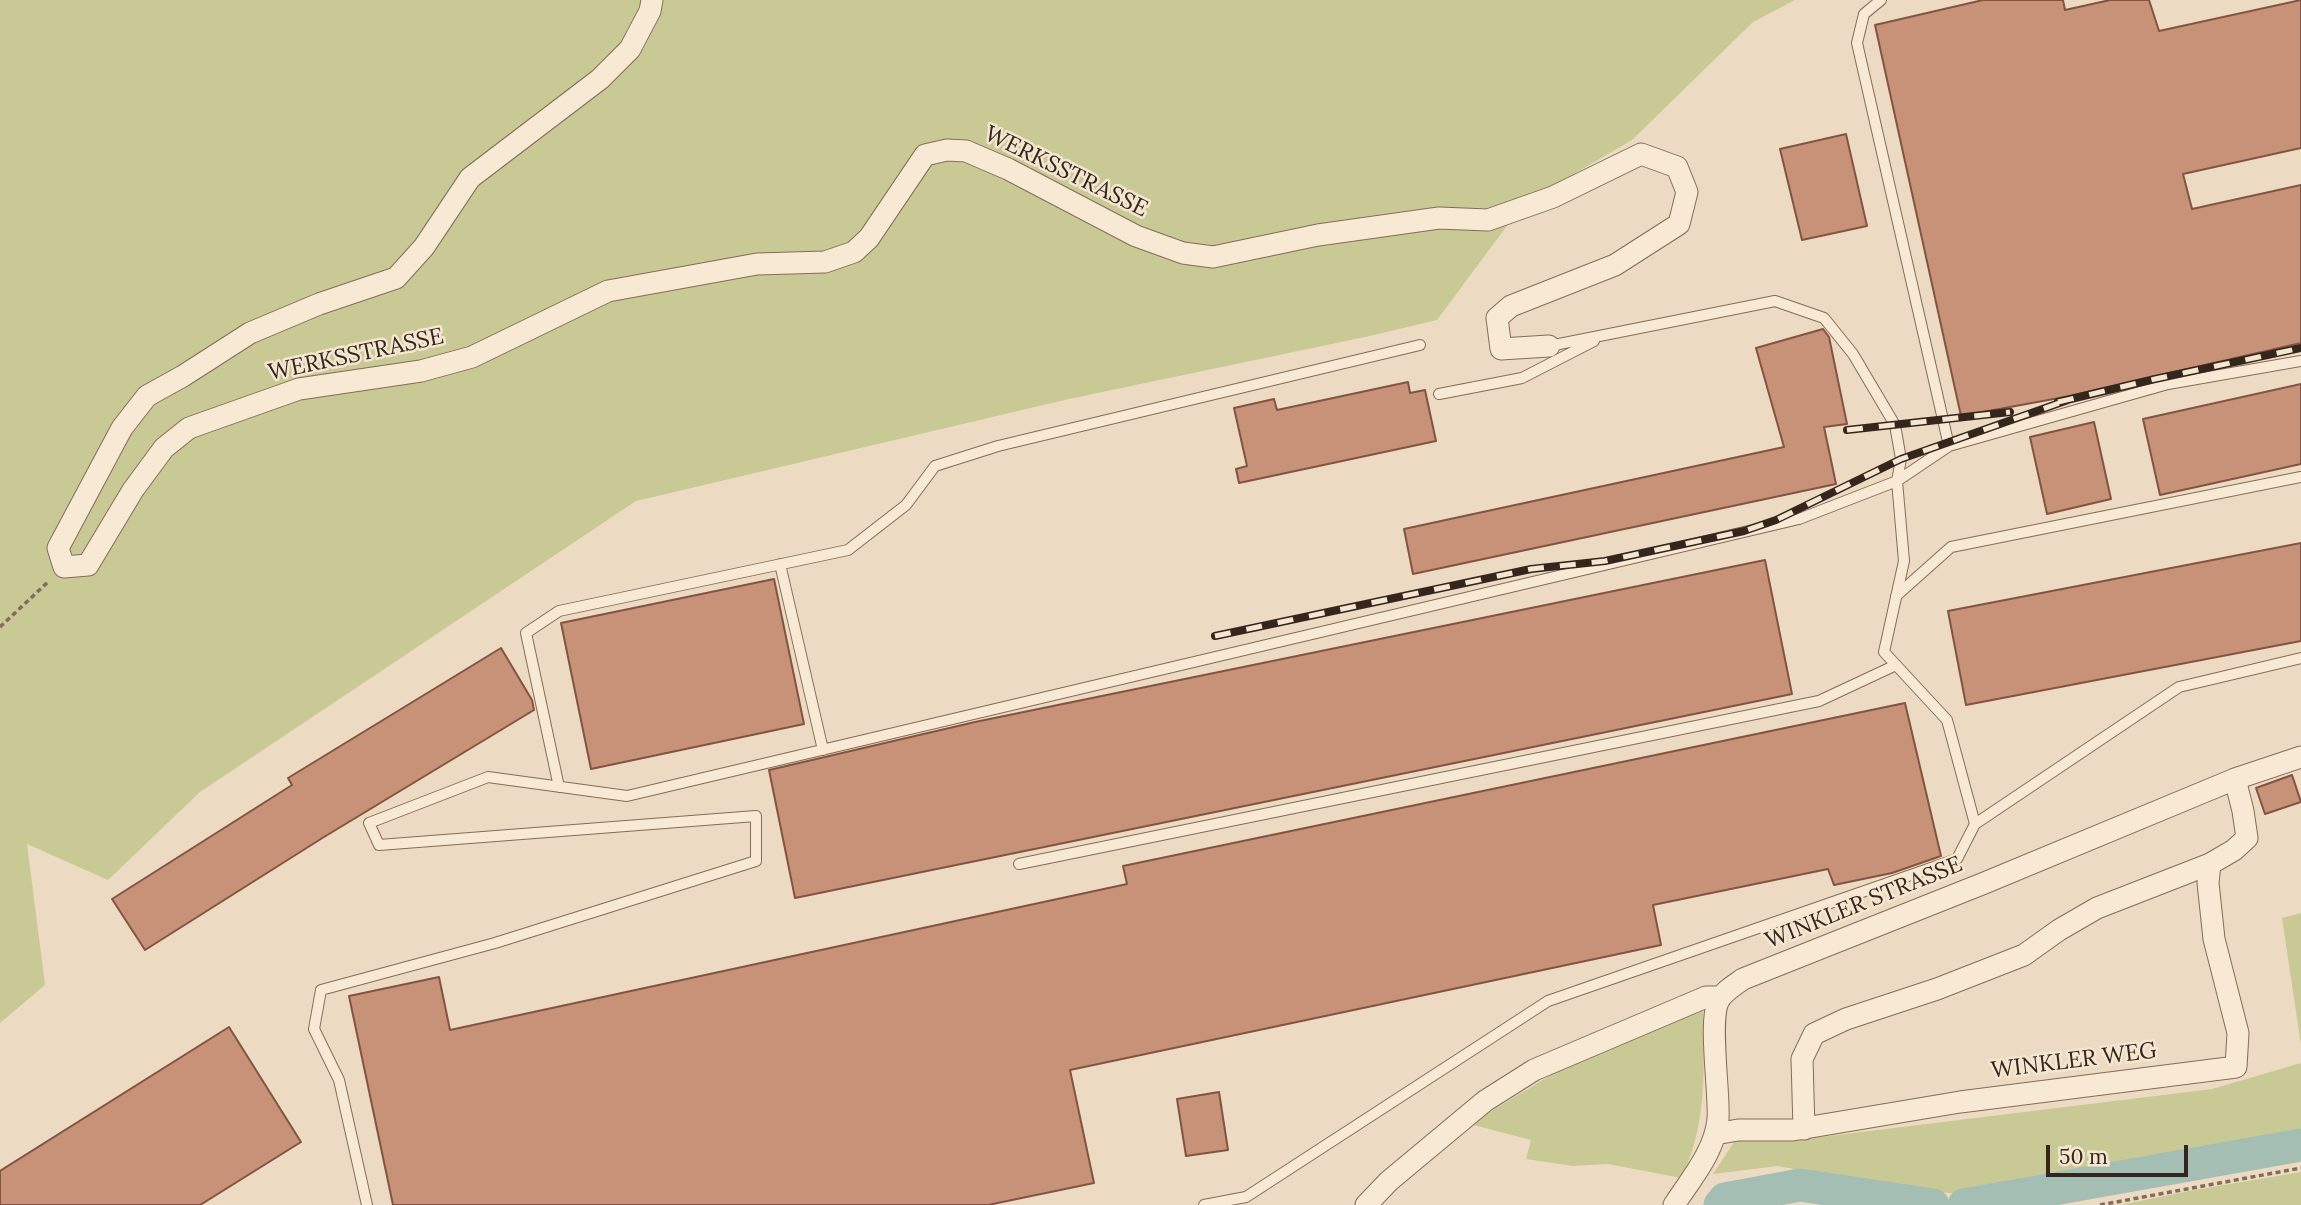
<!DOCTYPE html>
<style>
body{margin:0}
#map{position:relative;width:2301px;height:1205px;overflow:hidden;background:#ecdbc2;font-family:Lora,serif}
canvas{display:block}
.scale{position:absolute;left:2046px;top:1145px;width:142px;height:32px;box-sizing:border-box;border:4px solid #35261d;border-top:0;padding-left:9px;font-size:21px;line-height:24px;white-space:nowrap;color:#35261d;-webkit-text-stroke:5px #f4e6d1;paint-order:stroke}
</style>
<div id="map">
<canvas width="2301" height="1205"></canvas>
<div class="scale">50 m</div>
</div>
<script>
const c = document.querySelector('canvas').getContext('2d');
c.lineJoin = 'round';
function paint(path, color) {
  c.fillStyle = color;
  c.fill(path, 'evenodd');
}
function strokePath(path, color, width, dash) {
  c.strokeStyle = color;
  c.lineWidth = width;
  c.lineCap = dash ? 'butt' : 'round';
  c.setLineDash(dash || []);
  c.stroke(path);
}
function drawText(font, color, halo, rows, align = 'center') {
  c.font = font + ' Lora,serif';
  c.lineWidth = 5;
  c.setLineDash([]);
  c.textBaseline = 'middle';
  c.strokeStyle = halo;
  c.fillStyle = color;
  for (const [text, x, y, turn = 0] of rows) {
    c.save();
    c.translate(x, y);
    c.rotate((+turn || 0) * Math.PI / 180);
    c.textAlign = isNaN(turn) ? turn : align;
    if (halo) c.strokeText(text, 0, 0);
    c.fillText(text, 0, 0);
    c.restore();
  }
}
const green = new Path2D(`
 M0 0H1795L1753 22 1632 140 1524 203 1437 320 1365 337 1069 399 636 501 200 792 108 880 27 844 45 985 0 1023Z
 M2301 913V1045L2282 918Z
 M1703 1009C1704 1068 1708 1124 1681 1178L1608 1164 1573 1166 1526 1159 1531 1140 1470 1124 1579 1058Z
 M2301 1063V1136L2224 1152 1971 1194 1869 1189 1815 1173 1778 1166 1713 1174 1736 1139 1788 1141 2212 1089Z
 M2301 1172V1205H2120L2189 1191Z`);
const river = new Path2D(`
 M1720 1205 1725 1199 1800 1185 1933 1205
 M1964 1205 2301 1145`);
const building = new Path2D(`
 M1983 0H2063L2065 10 2110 0H2149L2159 31 2301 0V148L2183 174 2192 209 2301 185V343L2070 396 1961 416 1875 25Z
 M1846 134 1867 226 1802 240 1780 149Z
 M1823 329 1829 337 1847 424 1824 427 1836 484 1413 574 1404 529 1784 447 1756 348Z
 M1408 382 1410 393 1425 390 1436 441 1239 483 1236 469 1247 466 1234 408 1274 399 1277 410Z
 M2301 384V464L2160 495 2143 419Z
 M2094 422 2111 499 2047 514 2030 437Z
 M2301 543V641L1966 705 1948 611Z
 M1765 560 1792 694 795 898 769 770 975 722Z
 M774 579 804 724 591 769 561 623Z
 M501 648 532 700 534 710 324 837 145 950 112 899 292 785 288 778Z
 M1905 703 1941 856 1892 873 1834 885 1828 869 1653 905 1661 945 1070 1070 1094 1183 988 1205H393L349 996 439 977 450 1030 1127 884 1123 866Z
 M2292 775 2301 802 2265 814 2256 788Z
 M229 1027 301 1142 200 1205H0V1171Z
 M1219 1092 1228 1150 1186 1156 1177 1099Z`);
const path = new Path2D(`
 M0 627 49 581
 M2100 1205 2301 1168`);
const lane = new Path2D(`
 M1881 0 1864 14 1857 43 1949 446
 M1549 346 1775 301 1824 318 1853 354 1895 425 1901 459 1897 481
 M1439 394 1522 378 1594 341
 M1897 481 1949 446 2168 384 2301 361
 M780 564 823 750
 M1896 596 1951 547 2301 477
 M559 787 526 633 559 611 848 550 906 505 935 466 998 446 1420 345
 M1975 824 2179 687 2301 658
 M1019 864 1819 701 1896 665
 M367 1205 339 1080 314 1029 321 990 495 943 756 861V816L379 845 369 823 488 777 627 796 1799 519 1897 481 1904 561 1884 652 1947 720 1975 824 1957 859 1548 1001 1246 1197 1204 1205`);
const street = new Path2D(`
 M652 0 650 11 630 49 600 79 470 178 424 247 396 278 319 304 250 333 183 376 147 396 122 428 58 548 64 567 88 565 133 490 164 448 189 428 299 389 421 371 472 357 608 291 757 264 825 262 854 252 869 238 925 155 947 150 966 151 1008 169 1136 236 1183 253 1213 257 1318 235 1439 218 1488 220 1553 197 1641 154 1677 167 1687 192 1679 224 1615 265 1511 306 1497 318 1501 349 1549 346
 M1804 1129 1802 1059 1814 1034 1846 1019 1937 989 2024 955 2059 930 2097 908 2210 864 2234 850 2247 838 2243 811 2235 779
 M1715 1134 1738 1130H1793L1960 1102 2236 1067 2238 1033 2214 939 2208 883 2210 864
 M1366 1205 1389 1181 1485 1101 1534 1070 1706 997H1721
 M1674 1205C1691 1179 1715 1151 1718 1119 1720 1094 1708 1019 1719 1000 1724 991 1735 985 1743 979L1982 884 2235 779 2301 757`);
const rail = new Path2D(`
 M2058 402 2155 379 2301 348
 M1847 430 2010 412
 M1215 636 1531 569 1605 561 1744 531 1776 520 1901 459 2068 400`);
const streetNames = [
 ["WERKSSTRASSE",1066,172,26],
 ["WERKSSTRASSE",356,355,-12],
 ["WINKLER STRASSE",1864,903,-22],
 ["WINKLER WEG",2074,1061,-7]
];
paint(green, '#c9c996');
strokePath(river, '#a4beb4', 33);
paint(building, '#c89279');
strokePath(building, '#835441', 2);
strokePath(lane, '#856c5a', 12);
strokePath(street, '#856c5a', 23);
strokePath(path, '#856c5a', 3.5, [5, 3.5]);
strokePath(lane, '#f7e9d4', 10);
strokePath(street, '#f7e9d4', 21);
strokePath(rail, '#35261d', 8);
strokePath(rail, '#f4e6d1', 5, [16]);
drawText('23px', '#35261d', '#f4e6d1', streetNames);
</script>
